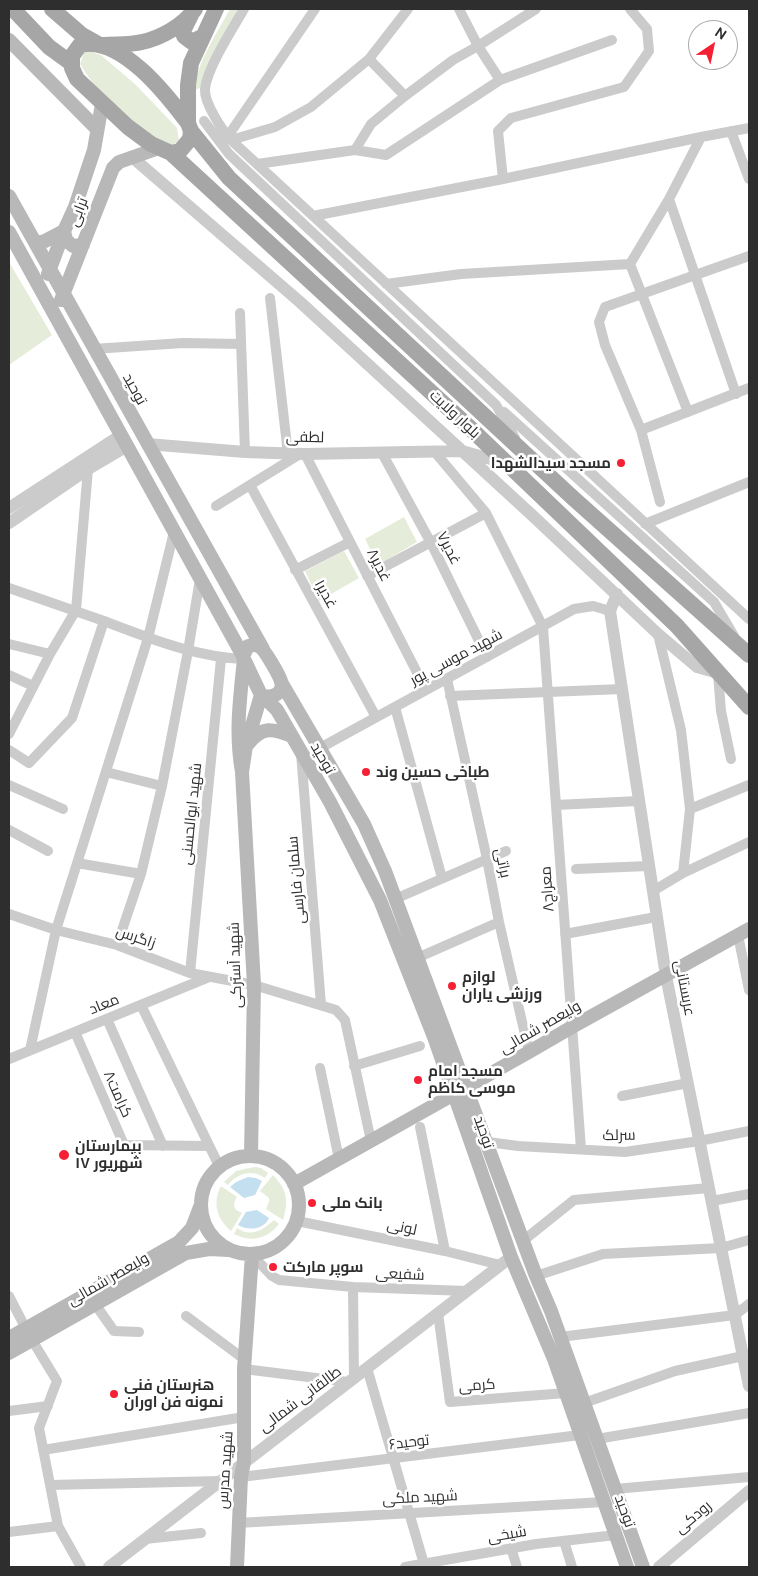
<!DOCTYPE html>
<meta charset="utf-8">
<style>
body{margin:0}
#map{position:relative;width:758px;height:1576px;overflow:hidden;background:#fff;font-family:Ubuntu,sans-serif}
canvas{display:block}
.frame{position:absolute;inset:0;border:10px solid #2e2e2e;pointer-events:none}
.north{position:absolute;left:688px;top:20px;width:50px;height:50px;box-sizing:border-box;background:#fff;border:1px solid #ababab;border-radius:50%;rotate:34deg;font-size:14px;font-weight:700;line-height:20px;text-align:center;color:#2e2e2e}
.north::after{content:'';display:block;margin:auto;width:18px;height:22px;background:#f52034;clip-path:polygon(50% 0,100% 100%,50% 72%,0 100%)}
</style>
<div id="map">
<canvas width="758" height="1576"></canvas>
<div class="frame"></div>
<div class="north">N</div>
</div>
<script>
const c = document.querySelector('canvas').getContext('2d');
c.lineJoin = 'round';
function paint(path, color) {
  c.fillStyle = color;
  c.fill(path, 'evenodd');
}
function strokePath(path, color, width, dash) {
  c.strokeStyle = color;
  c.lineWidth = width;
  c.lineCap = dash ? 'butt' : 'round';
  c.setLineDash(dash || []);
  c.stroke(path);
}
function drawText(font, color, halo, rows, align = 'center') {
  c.font = font + ' Ubuntu,Cairo,sans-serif';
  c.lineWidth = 5;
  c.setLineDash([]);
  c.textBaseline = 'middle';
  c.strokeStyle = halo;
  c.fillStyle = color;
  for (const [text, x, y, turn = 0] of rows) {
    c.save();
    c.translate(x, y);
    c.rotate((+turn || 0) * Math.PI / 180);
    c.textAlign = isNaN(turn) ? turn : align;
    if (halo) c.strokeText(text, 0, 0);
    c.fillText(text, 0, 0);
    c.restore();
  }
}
const green = new Path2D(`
 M230 9H243L200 88 194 90C198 60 216 35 230 9Z
 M91 52 101 55 136 85 177 128 179 141 170 147C134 125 102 101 80 64L84 53Z
 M9 262 52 335 9 365Z
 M404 517 417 542 378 565 365 539Z
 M344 551 359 578 319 601 305 571Z
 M254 1167 261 1168 268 1173 265 1178C252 1169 238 1173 228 1185L224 1182 236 1171Z
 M273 1175C287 1190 289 1200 283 1220L266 1209 269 1202V1198L260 1191Z
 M221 1186 237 1197C234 1202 233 1205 236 1210L242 1213 231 1231C217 1219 212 1203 221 1186Z
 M274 1220 279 1224C267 1239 251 1243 234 1234L237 1228C251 1238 263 1230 274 1220Z`);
const water = new Path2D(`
 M248 1177 256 1178 262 1181 255 1195 244 1198 230 1187 236 1182Z
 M257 1210 269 1218C264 1230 248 1231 238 1225L246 1212Z`);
const minor = new Path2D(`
 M244 9C233 28 207 68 205 89 204 103 222 130 231 140L749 619
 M459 9 478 46 500 80
 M369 59 405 96
 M204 121 229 154 496 405 515 438
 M731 131 749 179
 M228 136 315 9
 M231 140 275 127 311 107 369 59 408 9
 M355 150 371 124 405 96 453 60 478 46 536 9
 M257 164 355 150 386 155 500 80 612 40
 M503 179 498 131 511 118 624 87 649 51 647 29 630 9
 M669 199 736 394
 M313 216 503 179 701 137 749 128
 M630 264 688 412
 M386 284 461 274 630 264 669 199 701 137
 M270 298 288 454
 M240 313 245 452
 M93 349 183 343 241 344
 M504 412 714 602 734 636
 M641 430 749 388
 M434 451 486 513 543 627 581 1149
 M382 453 431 543 487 657
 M305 454 426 690
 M250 485 376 717
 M660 502 641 430 605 345 599 322 605 307 749 256
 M216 506 300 454
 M645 524 749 482
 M295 570 350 542
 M367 576 486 513
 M9 588 104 621 72 718 29 763 9 750
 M104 621C149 638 195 657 244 659
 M658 634 681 730 690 809 683 873
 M9 644 50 654
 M718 674 721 711 731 759
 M9 675 33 686
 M447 679 487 859 499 922 529 1052
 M450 696 622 689
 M395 707 442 878
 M9 734 50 654 76 610 88 469
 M320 748 574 609 593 606 610 611
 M301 753 321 1005
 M106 772 162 786
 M9 785 63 809
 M556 805 638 801
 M690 809 749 785
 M9 830 48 851
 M77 863 141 874
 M576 869 648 866
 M653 891 683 873 749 842
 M395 899 506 851
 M9 914 56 930 117 945 190 973 254 985 336 1010 345 1020 371 1141
 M565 934 656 917
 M738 935 749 990
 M117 945 141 874 162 786 188 651 200 579
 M417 958 499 922
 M190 973 221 659
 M141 1005 219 1166
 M107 1019 163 1146
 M75 1032 124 1145 209 1146
 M30 1050 56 930 148 638 174 532
 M9 1059 209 977
 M354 1066 420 1046
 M320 1068 339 1159
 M622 1096 688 1083
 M420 1127 445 1251
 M488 1142 518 1146 625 1152 699 1141 749 1131
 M712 1201 749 1194
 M297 1221 445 1251 500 1265
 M524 1240 574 1200 709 1188
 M252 1255 272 1276 279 1280 353 1287 467 1291
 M536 1276 603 1254 721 1248 749 1240
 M353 1287 354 1378
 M9 1296 26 1329
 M95 1304 114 1331 139 1332
 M438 1313 450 1402 566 1393
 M186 1316 244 1359
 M560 1337 735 1315 749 1304
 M32 1340 57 1381 39 1428 58 1526 81 1567
 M367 1368 424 1564
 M244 1369 348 1382
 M584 1403 675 1371 743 1356
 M9 1411 48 1406
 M597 1439 749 1413
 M43 1450 244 1417
 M241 1477 580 1435
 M50 1485 220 1481
 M615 1489 749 1477
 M238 1523 604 1502
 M9 1532 58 1526
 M145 1539 201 1533
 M564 1541 572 1567
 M511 1548 517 1567
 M405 1567 536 1544 616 1535`);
const tertiary = new Path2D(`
 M132 157 300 302 533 516 658 634 697 667 718 673
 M147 444 245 452 305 454 462 451 505 463
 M9 508 121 435
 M9 523 88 469 127 446
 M617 594 610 611 666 976 749 1386
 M109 1567 511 1257
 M659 1567 749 1491`);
const secondary = new Path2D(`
 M9 40 97 129
 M9 196 263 649
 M9 232 243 656
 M36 243 45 241 64 231 66 240 73 246 83 245
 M48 274 64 231 75 207 94 150 102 104
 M61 300 113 168 119 162 159 148
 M244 659 261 695C271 699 285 694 281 681 279 675 265 650 260 647 256 644 253 645 248 646L243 656 244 659C240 699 235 733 242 772L246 746 261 695
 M281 682 364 824 385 871 536 1276 551 1311 643 1567
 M263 696 277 710 330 802 380 900 434 1037 511 1257 554 1359 627 1567
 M248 744C262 726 272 728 292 736
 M242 772 254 985 251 1156
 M201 1205a49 49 0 1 1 98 0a49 49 0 1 1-98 0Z
 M294 1184 529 1052 572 1027 749 929
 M9 1338 179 1242 192 1228 200 1207
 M9 1353 186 1253 209 1249 228 1250
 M237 1567 241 1477 244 1462V1369L252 1255`);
const primary = new Path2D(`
 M13 9 49 47 71 63
 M52 9 82 35 98 44
 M191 15 183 31 184 36 192 42 202 37
 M103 45C116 44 130 45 142 42 161 38 184 25 195 9
 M188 123C167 95 121 35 80 45L72 56V68L77 79 128 127 151 144 171 153 180 151 190 139 191 131 188 123V85L191 63 216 9
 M191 131 229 178 573 498 749 655
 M171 153 470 428 677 626 749 707`);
const markers = [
 [621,463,5,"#f52034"],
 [366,772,5,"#f52034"],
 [452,986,5,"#f52034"],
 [418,1080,5,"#f52034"],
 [64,1155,6,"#f52034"],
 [312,1203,5,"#f52034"],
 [273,1267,5,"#f52034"],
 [114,1394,5,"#f52034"]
];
const streetNames = [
 ["ترابی",78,212,-69],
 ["توحید",135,389,61],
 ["بلوار ولایت",455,414,43],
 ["لطفی",305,437,1],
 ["غدیر۷",449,548,63],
 ["غدیر۸",379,565,63],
 ["غدیر۱",326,594,61],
 ["شهید موسی پور",456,657,-28],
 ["توحید",323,758,60],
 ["شهید ابوالحسنی",191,814,-84],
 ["براتی",503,863,78],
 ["سلمان فارسی",296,880,-95],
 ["معراج۸",547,889,-94],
 ["زاگرس",136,937,19],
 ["شهید آسترکی",235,965,-92],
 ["عربستانی",685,988,79],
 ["معاد",104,1004,-22],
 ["ولیعصر شمالی",540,1027,-30],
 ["کرامت۸",118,1094,66],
 ["توحید",484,1132,71],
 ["سرلک",619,1135,-1],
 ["لونی",402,1227,12],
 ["شفیعی",400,1274,2],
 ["ولیعصر شمالی",108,1279,-30],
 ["کرمی",477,1385,-4],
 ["طالقانی شمالی",300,1399,-37],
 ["توحید۶",409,1442,-7],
 ["شهید مدرس",225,1470,-86],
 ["شهید ملکی",420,1497,-3],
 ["توحید",625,1511,70],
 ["رودکی",693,1517,-40],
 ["شیخی",507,1534,-10]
];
const poiNames = [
 ["مسجد سیدالشهدا",611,463,"right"],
 ["طباخی حسین وند",376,772],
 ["لوازم",462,977],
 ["ورزشی یاران",462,994],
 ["مسجد امام",428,1071],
 ["موسی کاظم",428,1088],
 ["بیمارستان",75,1146],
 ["۱۷ شهریور",75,1163],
 ["بانک ملی",322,1203],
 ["سوپر مارکت",283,1267],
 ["هنرستان فنی",124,1385],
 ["نمونه فن اوران",124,1402]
];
paint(green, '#e5edda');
paint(water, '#c4dfef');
strokePath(minor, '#cbcbcb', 10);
strokePath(tertiary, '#cbcbcb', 12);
strokePath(secondary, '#b8b8b8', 14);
strokePath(primary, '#a6a6a6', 16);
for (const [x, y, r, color] of markers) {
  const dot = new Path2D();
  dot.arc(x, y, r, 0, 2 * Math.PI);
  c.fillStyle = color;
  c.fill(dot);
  strokePath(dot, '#fff', 2);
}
drawText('15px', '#2e2e2e', '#fff', streetNames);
drawText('bold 15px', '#2e2e2e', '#fff', poiNames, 'left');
</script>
